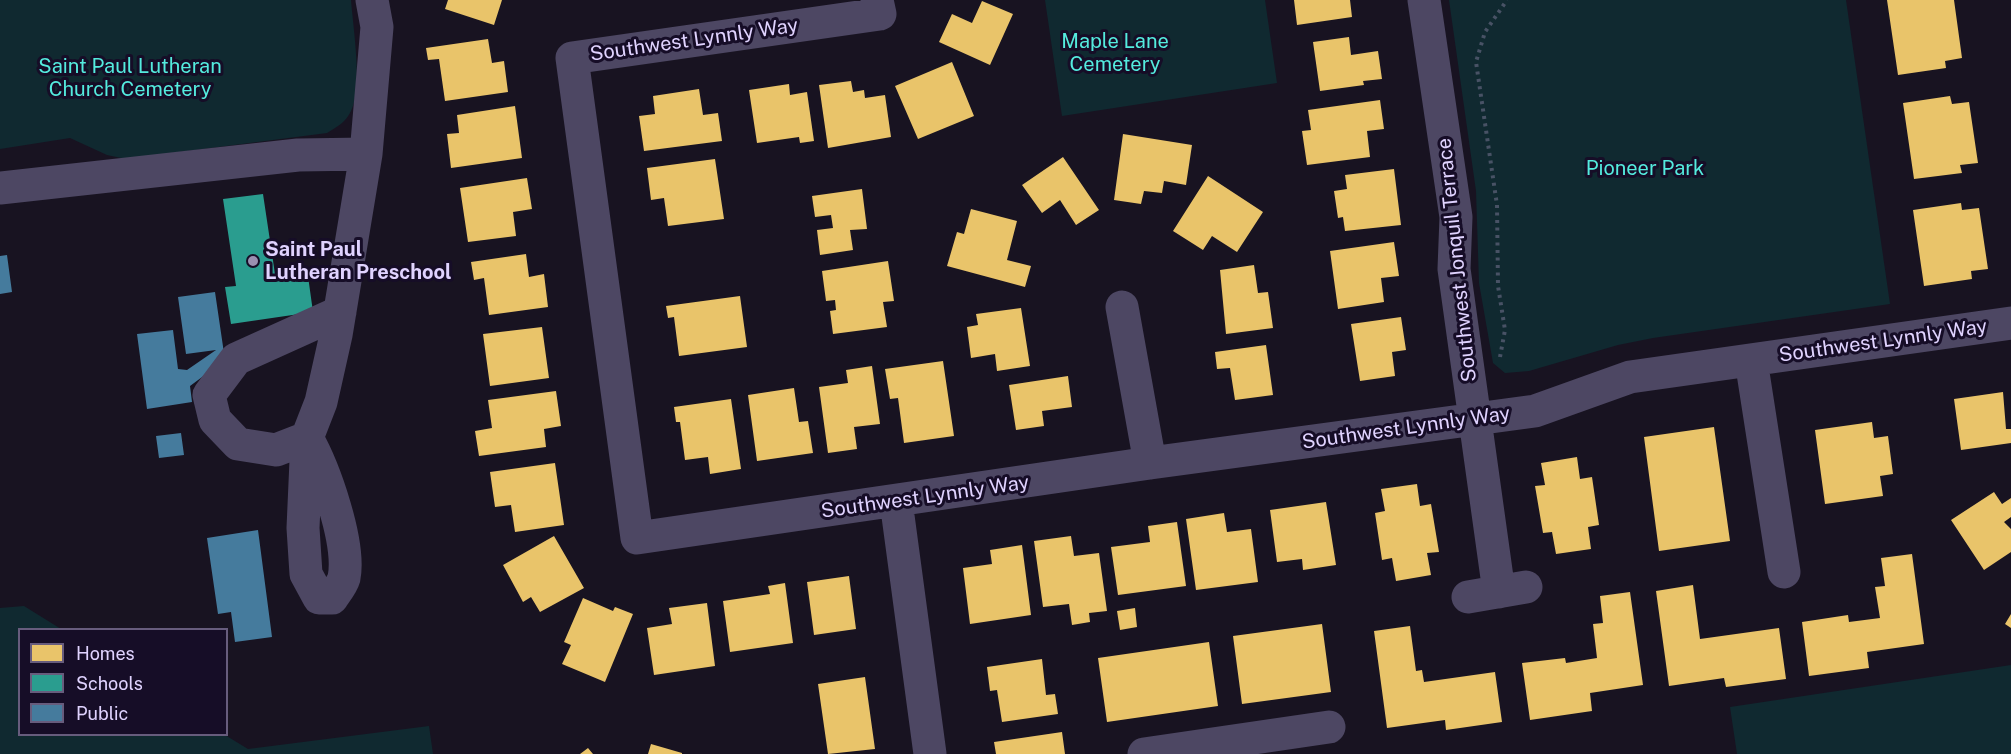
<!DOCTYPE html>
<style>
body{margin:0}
#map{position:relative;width:2011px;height:754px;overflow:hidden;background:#181321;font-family:"Public Sans",sans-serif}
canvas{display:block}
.legend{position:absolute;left:18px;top:628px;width:210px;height:108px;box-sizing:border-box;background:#160d27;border:2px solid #675c7d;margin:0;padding:8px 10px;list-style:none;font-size:18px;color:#e0d3ff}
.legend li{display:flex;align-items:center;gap:12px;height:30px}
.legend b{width:30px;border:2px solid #675c7d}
</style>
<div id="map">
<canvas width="2011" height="754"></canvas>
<ul class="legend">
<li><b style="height:16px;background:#e9c46a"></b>Homes</li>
<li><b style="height:16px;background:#2a9d8f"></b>Schools</li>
<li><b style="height:16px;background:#457b9d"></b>Public</li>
</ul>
</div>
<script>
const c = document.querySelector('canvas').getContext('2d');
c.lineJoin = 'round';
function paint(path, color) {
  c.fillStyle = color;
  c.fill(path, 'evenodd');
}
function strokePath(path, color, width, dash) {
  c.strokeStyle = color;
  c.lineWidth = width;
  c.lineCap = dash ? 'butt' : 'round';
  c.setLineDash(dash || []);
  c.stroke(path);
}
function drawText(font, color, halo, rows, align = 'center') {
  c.font = font + ' "Public Sans",sans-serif';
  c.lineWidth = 6;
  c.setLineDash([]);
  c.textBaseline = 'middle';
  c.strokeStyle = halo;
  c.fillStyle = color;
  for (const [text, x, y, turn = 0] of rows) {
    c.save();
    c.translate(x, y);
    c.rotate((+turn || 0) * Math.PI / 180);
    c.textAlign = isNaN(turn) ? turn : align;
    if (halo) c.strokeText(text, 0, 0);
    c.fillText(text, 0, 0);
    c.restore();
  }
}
const green = new Path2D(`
 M0 0H351C353 27 363 88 351 111 346 122 337 127 327 133L126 159 107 155 70 138 0 149Z
 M1045 0H1265L1277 83 1062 116Z
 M1449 0H1846L1890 304 1653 338 1618 345 1529 371 1505 373 1493 363 1479 283 1476 191Z
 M24 606 61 629 20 630V734L225 735 248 749 429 726 433 754H0V608Z
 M2011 665V754H1737L1730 707Z`);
const homes = new Path2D(`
 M448 0H502L494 25 445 9Z
 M1294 0H1350L1352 17 1297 25Z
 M1887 0H1954L1962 58 1945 61 1946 68 1898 75Z
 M982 1 1013 14 990 65 939 42 952 14 972 23Z
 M1349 37 1351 55 1378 51 1382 79 1363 81 1364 85 1320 91 1313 42Z
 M488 39 492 63 504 61 508 92 445 101 439 59 428 60 426 48Z
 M952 62 974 116 918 139 895 86Z
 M851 81 853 92 864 90 865 98 885 95 891 137 828 148 819 85Z
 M789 84 790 95 807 92 814 141 800 143 799 137 757 143 749 90Z
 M699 89 703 115 718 113 722 141 644 151 639 116 655 114 653 96Z
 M1950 96 1952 104 1969 102 1978 163 1960 165 1962 173 1914 179 1903 103Z
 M1380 100 1384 129 1367 131 1370 157 1307 165 1302 131 1311 130 1308 110Z
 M515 106 522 158 451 168 447 134 459 133 457 115Z
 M1123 134 1192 145 1186 185 1164 181 1162 193 1144 191 1141 204 1114 200Z
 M1063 157 1099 210 1076 225 1060 200 1042 213 1022 185Z
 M715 159 724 219 668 226 664 198 651 200 647 168Z
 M1394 169 1401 225 1345 231 1343 217 1338 218 1334 191 1347 189 1345 175Z
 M1208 176 1263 212 1237 252 1212 236 1203 250 1173 231Z
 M527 178 532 209 513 212 516 236 468 242 460 188Z
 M862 189 867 229 850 230 853 250 820 255 817 230 833 228 831 215 815 217 812 196Z
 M1961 203 1962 210 1979 208 1988 269 1971 271 1972 279 1924 286 1913 210Z
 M971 209 1017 221 1007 260 1031 266 1025 287 947 266 957 232 964 234Z
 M1394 242 1399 276 1381 278 1384 302 1338 309 1330 251Z
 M526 254 529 277 544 274 548 307 489 315 484 278 474 280 471 262Z
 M888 261 894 301 883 302 887 327 833 334 830 311 836 310 835 300 826 301 822 271Z
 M1254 265 1258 293 1268 292 1273 328 1226 334 1220 270Z
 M740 296 747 347 679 356 674 317 668 318 666 306Z
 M1021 308 1030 366 997 371 995 354 971 358 967 327 978 325 976 314Z
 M1401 317 1406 350 1392 352 1395 376 1360 381 1351 324Z
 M542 327 549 378 490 386 483 334Z
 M1266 345 1273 395 1235 400 1230 368 1217 369 1215 352Z
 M943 361 954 436 904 443 898 398 890 399 885 369Z
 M872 366 880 424 854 427 857 449 828 453 819 387 848 383 846 370Z
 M1068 376 1072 407 1042 411 1044 426 1016 430 1009 385Z
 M794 388 799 422 808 421 813 453 757 461 748 395Z
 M556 391 561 426 544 429 546 447 479 456 475 431 492 428 488 400Z
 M2003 392 2006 429H2011V443L1961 450 1954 399Z
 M731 399 741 469 710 474 708 457 685 460 680 422H676L674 407Z
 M1872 422 1874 438 1888 436 1893 474 1880 476 1883 496 1825 504 1815 430Z
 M1714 427 1730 541 1659 551 1644 437Z
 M1577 457 1580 479 1592 477 1599 525 1588 527 1591 549 1556 554 1552 532 1543 533 1535 486 1545 485 1541 463Z
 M555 463 564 525 515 532 511 505 495 507 490 472Z
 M1417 484 1420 506 1431 504 1439 552 1427 553 1431 575 1396 581 1392 558 1382 560 1375 513 1385 511 1381 489Z
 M1994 492 2002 504 2011 498V517L2004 522 2011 529V552L1984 570 1951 520Z
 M1326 502 1336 565 1303 570 1302 559 1277 562 1270 510Z
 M1224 513 1227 532 1251 529 1258 582 1196 590 1186 519Z
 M1177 522 1186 586 1118 595 1111 547 1150 542 1148 526Z
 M554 536 584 588 540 612 531 597 523 602 503 565Z
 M1071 536 1074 556 1099 553 1107 611 1089 613 1090 622 1072 625 1069 604 1043 607 1034 541Z
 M1022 545 1031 615 970 624 963 568 992 564 990 550Z
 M1912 554 1924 644 1867 652 1869 668 1809 676 1802 622 1848 615 1849 622 1880 618 1875 587 1885 586 1881 558Z
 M849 576 856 629 814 635 807 582Z
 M785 583 793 643 730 652 723 601 770 594 768 586Z
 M1693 585 1700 639 1779 628 1786 679 1726 687 1724 678 1669 686 1656 591Z
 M1630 592 1643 685 1590 693 1592 711 1530 720 1522 663 1565 658 1566 663 1597 658 1593 624 1603 623 1600 596Z
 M583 598 613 611 615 607 633 614 605 682 562 664 571 645 564 642Z
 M707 603 715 666 654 675 647 628 672 624 669 608Z
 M1135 608 1137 627 1120 630 1117 611Z
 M2011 614V628L2005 624Z
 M1322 624 1331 692 1242 704 1233 636Z
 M1410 626 1416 671 1422 670 1424 682 1495 672 1502 722 1446 730 1445 720 1387 728 1374 631Z
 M1209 642 1218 706 1107 722 1098 658Z
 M1042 659 1046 695 1055 694 1058 714 1002 722 997 690 990 691 987 667Z
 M865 677 875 749 828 754 818 684Z
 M1062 732 1065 754H996L994 742Z
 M651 744 682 753V754H648Z
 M588 748 593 754H580Z`);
const schools = new Path2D(`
 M263 194 275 274 307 269 313 312 231 324 225 287 236 286 223 199Z`);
const public = new Path2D(`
 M7 255 12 292 0 294V256Z
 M215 292 225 360 190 386 192 402 147 409 137 334 173 330 178 369 187 370 216 350 186 354 178 297Z
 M181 433 184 455 159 458 156 436Z
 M258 530 272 637 235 642 231 612 218 614 207 538Z`);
const path = new Path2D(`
 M1500 357 1505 330 1498 286 1497 205 1476 62 1485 32 1507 0`);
const minor = new Path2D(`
 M877 0 880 14 572 58 637 538 1150 463 1535 411 1630 377 2011 323
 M1424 0 1456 217 1454 269 1499 592
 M0 188 298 155 366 154
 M1122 307 1150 463
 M340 312 236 359 209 395 215 420 238 444 276 450 307 438 321 402 336 335 366 154 377 27 372 0
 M1751 360 1784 572
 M307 438C324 468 351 543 344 578 342 585 336 592 332 598H319L306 574 303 528Z
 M896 501 930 754
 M1468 597 1526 587
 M1144 754 1329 727`);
const markers = [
 [253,261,6,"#9a90b1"]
];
const streetNames = [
 ["Southwest Lynnly Way",694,40,-8],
 ["Southwest Jonquil Terrace",1457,260,-96],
 ["Southwest Lynnly Way",1883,341,-8],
 ["Southwest Lynnly Way",1406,428,-8],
 ["Southwest Lynnly Way",925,497,-8]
];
const parkNames = [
 ["Maple Lane",1115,42],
 ["Cemetery",1115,65],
 ["Saint Paul Lutheran",130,67],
 ["Church Cemetery",130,90],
 ["Pioneer Park",1645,169]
];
const poiNames = [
 ["Saint Paul",265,250],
 ["Lutheran Preschool",265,273]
];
paint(green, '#102930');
paint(homes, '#e9c46a');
paint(schools, '#2a9d8f');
paint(public, '#457b9d');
strokePath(path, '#485265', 4, [3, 4.5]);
strokePath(minor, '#4d4763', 33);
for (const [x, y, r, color] of markers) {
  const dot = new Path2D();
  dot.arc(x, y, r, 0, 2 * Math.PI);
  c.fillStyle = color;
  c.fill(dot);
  strokePath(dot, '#160d27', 2);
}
drawText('20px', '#e0d3ff', '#160d27', streetNames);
drawText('20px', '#54ebde', '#160d27', parkNames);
drawText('bold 20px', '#e0d3ff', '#160d27', poiNames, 'left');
</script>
